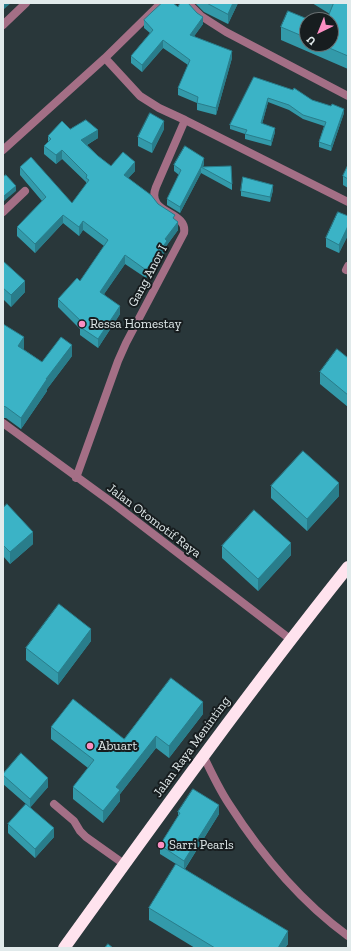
<!DOCTYPE html>
<style>
body{margin:0}
#map{position:relative;width:351px;height:951px;overflow:hidden;background:#29373a;font-family:"Zilla Slab",serif}
canvas{display:block}
.frame{position:absolute;inset:0;border:4px solid #e1eaeb;pointer-events:none}
.north{position:absolute;left:299px;top:12px;width:40px;height:40px;box-sizing:border-box;background:#171d1f;border:1px solid #686f71;border-radius:50%;rotate:223deg;font-size:11px;font-weight:700;line-height:16px;text-align:center;color:#e1eaeb}
.north::after{content:'';display:block;margin:auto;width:14px;height:18px;background:#fc8fc2;clip-path:polygon(50% 0,100% 100%,50% 72%,0 100%)}
</style>
<div id="map">
<canvas width="351" height="951"></canvas>
<div class="frame"></div>
<div class="north">U</div>
</div>
<script>
const c = document.querySelector('canvas').getContext('2d');
c.lineJoin = 'round';
function strokePath(path, color, width, dash) {
  c.strokeStyle = color;
  c.lineWidth = width;
  c.lineCap = dash ? 'butt' : 'round';
  c.setLineDash(dash || []);
  c.stroke(path);
}
function paint(path, color) {
  c.fillStyle = color;
  c.fill(path, 'evenodd');
}
function drawText(font, color, halo, rows, align = 'center') {
  c.font = font + ' "Zilla Slab",serif';
  c.lineWidth = 4;
  c.setLineDash([]);
  c.textBaseline = 'middle';
  c.strokeStyle = halo;
  c.fillStyle = color;
  for (const [text, x, y, turn = 0] of rows) {
    c.save();
    c.translate(x, y);
    c.rotate((+turn || 0) * Math.PI / 180);
    c.textAlign = isNaN(turn) ? turn : align;
    if (halo) c.strokeText(text, 0, 0);
    c.fillText(text, 0, 0);
    c.restore();
  }
}
const street = new Path2D(`
 M188 3 201 16 226 32 348 96
 M3 25 26 3
 M105 58 140 96 159 108 185 120 348 202
 M3 150 105 58 161 3
 M3 212 25 191
 M346 270 348 266
 M3 423 114 504 290 639
 M76 478 118 361 126 343 184 233C188 210 145 215 156 187L185 120
 M203 755C211 772 219 789 229 804 261 854 300 901 348 936
 M54 804 74 821 80 831 86 837 124 864`);
const highway = new Path2D(`
 M64 948C157 819 249 691 348 567`);
const wall = new Path2D(`
 M195 3H238L228 24 204 12Z
 M312 3H348V69L281 40V27L307 20V44H331L330 14Z
 M178 7 203 24 194 36 232 58 216 115 197 110V103L178 95V88L188 65 163 48 142 72 131 63V56L150 33 144 28V20Z
 M254 77 344 113 331 151 319 147V142L324 126 303 119 289 110 268 102 262 124 275 132 271 146 245 139V134L230 129V125Z
 M70 129 98 138 87 145 98 156 111 166 135 171 128 178 175 220 178 230 167 245V249L146 278 125 264 104 294 120 314 98 348 80 335V329L58 307V299L80 281 104 246 83 230 79 236 63 223 35 253 17 236V227L42 201 20 175V167L72 203 86 185V182L62 159 56 164 44 154V146L48 142V136Z
 M164 129 152 153 138 146V137Z
 M204 164 203 167 232 184V190L201 173 180 213 167 205V199L179 175 174 171V165Z
 M348 165V188L343 185V176Z
 M273 190 270 202 241 196V191Z
 M348 216V235L339 253 326 247V238Z
 M3 257V262L25 292 11 307 3 299Z
 M3 324 24 348 23 349 42 362 72 356 47 389V391L21 429 6 418H3Z
 M348 358V407L320 384V372Z
 M271 486 339 496 307 531 271 498Z
 M3 508 33 544 10 564 3 556Z
 M222 546 291 555 258 591 222 558Z
 M91 641 58 685 26 660V648Z
 M203 714 169 758 156 748 120 794V801L103 823 73 799V787L88 768 51 739V727L124 739Z
 M3 774 48 787 30 807 54 837 35 858 8 833V824L26 804 3 784Z
 M178 812 219 814 185 869 288 944 285 948H195L149 920V908L176 864 160 854V845L178 816Z`);
const shadedWall = new Path2D(`
 M5 3H11L3 10V5Z
 M233 3H238L228 24V14Z
 M203 17V24L190 42V35Z
 M163 40V48L142 72V65Z
 M232 51V58L216 115V108Z
 M268 98V102L261 128V123Z
 M344 109V113L331 151V146Z
 M164 121V129L152 153V144Z
 M275 128V132L271 146V141Z
 M98 130V138L81 148V140Z
 M62 150V159L56 164V155Z
 M204 158V164L202 168 201 167Z
 M135 162V171L124 183V175Z
 M201 167V173L180 213V207Z
 M273 185V190L270 202V197Z
 M16 186V191L4 201V196Z
 M63 215V223L35 253V244Z
 M83 221V230L79 236V227Z
 M178 222V230L167 245V249L146 278V270L165 239Z
 M348 226V235L339 253V245Z
 M125 255V264L100 300V292Z
 M25 281V292L11 307V295Z
 M120 306V314L98 348V339Z
 M24 337V348L18 357V346Z
 M72 345V356L47 389V391L21 429V418L46 379Z
 M339 483V496L307 531V519Z
 M33 532V544L10 564V552Z
 M291 543V555L258 591V579Z
 M91 629V641L58 685V673Z
 M203 702V714L169 758V746Z
 M156 736V748L120 794V801L103 823V811L116 787Z
 M48 778V787L30 808V799Z
 M219 805V814L184 870V861Z
 M54 828V837L35 858V849Z
 M288 931V944L285 948H278Z`);
const building = new Path2D(`
 M162 3H173L178 7 180 3H188L197 13 203 17 190 35 232 51 216 108 197 103 198 97 178 88 190 60 163 40 142 65 131 56 153 30 144 20Z
 M207 3H233L228 14Z
 M334 3H348V56L320 44H331V20H327Z
 M288 11 310 20H307V38L281 27Z
 M254 77 293 90 294 88 312 100 331 106 332 104 344 109 331 146 319 142 326 122 303 115 289 105 268 98 261 123 275 128 271 141 245 134 247 130 230 125Z
 M150 113 164 121 152 144 138 137Z
 M86 120 98 130 81 140 98 156 111 166 123 152 135 162 124 175 151 195 158 204 175 215 173 218 178 222 165 239 167 241 146 270 125 255 100 292 120 306 98 339 80 327 83 323 58 299 77 278 80 281 108 240 83 221 79 227 63 215 35 244 17 227 46 197 20 167 31 157 72 203 89 180 86 178 87 175 62 150 56 155 44 146 51 139 48 136 62 121 70 129Z
 M185 146 204 158 201 167 231 166 232 184 201 167 180 207 167 199 181 170 174 165Z
 M348 165V179L343 176Z
 M6 175 16 186 4 196H3V177Z
 M243 177 273 185 270 197 241 191Z
 M338 212 348 216V226L339 245 326 238Z
 M3 261 25 281 11 295 3 288Z
 M3 324 24 337 18 346 42 362 61 337 72 345 46 379H47L21 418 6 407 3 406Z
 M337 349 348 358V395L320 372Z
 M303 451 339 483 307 519 271 486Z
 M7 504 33 532 10 552 3 545V508Z
 M254 510 291 543 258 579 222 546Z
 M59 604 91 629 58 673 26 648Z
 M171 678 203 702 169 746 156 736 116 787 120 790 103 811 73 787 94 760 51 727 73 699 124 739Z
 M21 753 48 778 30 799 3 775V774Z
 M193 789 219 805 184 861 160 845 180 813 178 812Z
 M26 804 54 828 35 849 8 824Z
 M176 864 288 931 278 948H215L149 908Z
 M108 944 113 948H105Z`);
const markers = [
 [82,324,4,"#fc8fc2"],
 [90,746,4,"#fc8fc2"],
 [161,845,4,"#fc8fc2"]
];
const streetNames = [
 ["Gang Anor I",148,276,-62],
 ["Jalan Otomotif Raya",154,521,37],
 ["Jalan Raya Meninting",192,747,-54]
];
const poiNames = [
 ["Ressa Homestay",90,324],
 ["Abuart",98,746],
 ["Sarri Pearls",169,845]
];
strokePath(street, '#a46f86', 8);
strokePath(highway, '#ffe3ee', 12);
paint(wall, '#339aaa');
paint(shadedWall, '#297d8b');
paint(building, '#3bb3c6');
strokePath(building, '#297d8b', 1);
for (const [x, y, r, color] of markers) {
  const dot = new Path2D();
  dot.arc(x, y, r, 0, 2 * Math.PI);
  c.fillStyle = color;
  c.fill(dot);
  strokePath(dot, '#171d1f', 1.5);
}
drawText('13px', '#e1eaeb', '#171d1f', streetNames);
drawText('13px', '#e1eaeb', '#171d1f', poiNames, 'left');
</script>
